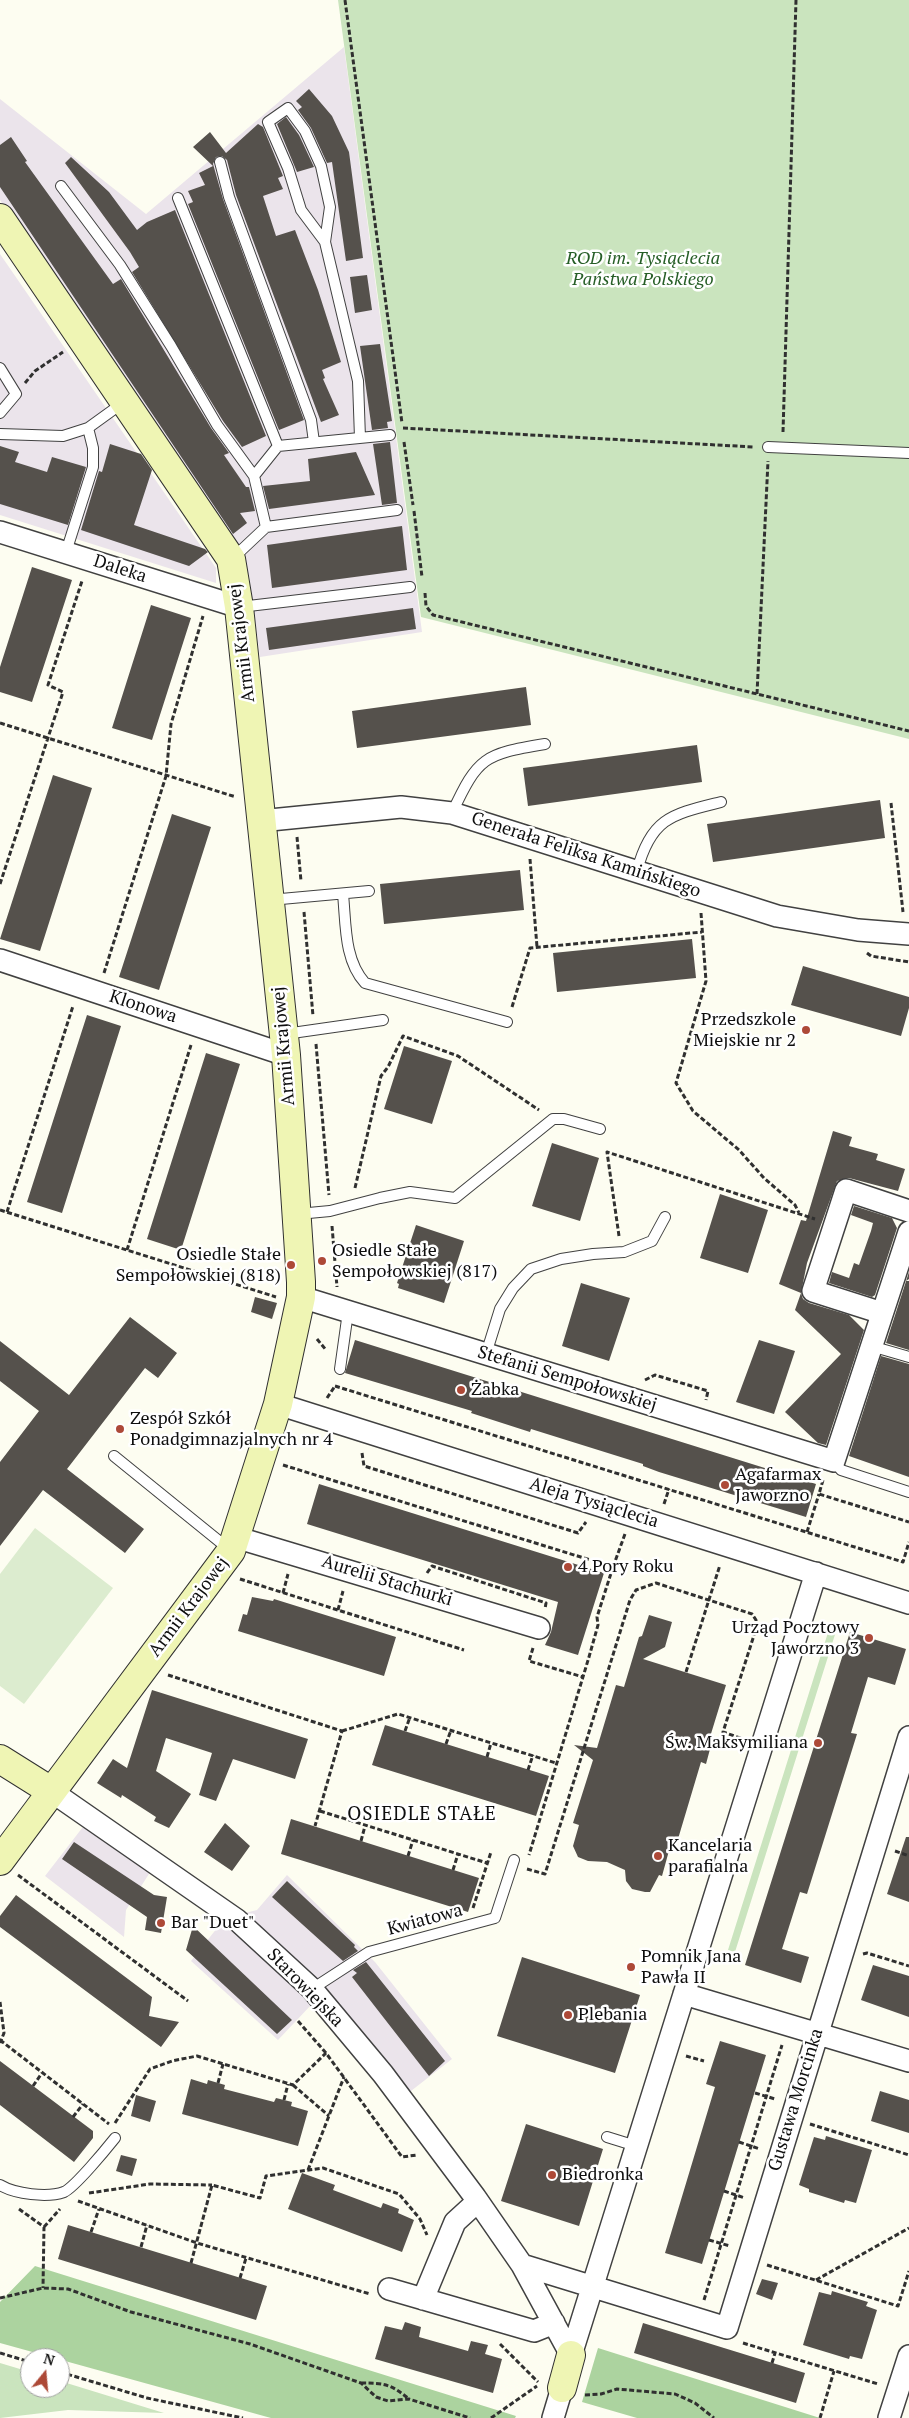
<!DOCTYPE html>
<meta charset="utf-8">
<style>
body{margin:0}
#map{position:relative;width:909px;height:2418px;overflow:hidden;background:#fdfdf1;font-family:"PT Serif",serif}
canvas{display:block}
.north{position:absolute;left:20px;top:2348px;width:50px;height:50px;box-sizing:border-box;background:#fff;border:1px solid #9f9f9f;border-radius:50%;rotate:17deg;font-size:14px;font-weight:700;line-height:20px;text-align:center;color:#0e0e0e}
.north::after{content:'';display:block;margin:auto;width:18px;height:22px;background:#ad4937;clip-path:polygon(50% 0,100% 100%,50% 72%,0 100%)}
</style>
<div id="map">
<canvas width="909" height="2418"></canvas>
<div class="north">N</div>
</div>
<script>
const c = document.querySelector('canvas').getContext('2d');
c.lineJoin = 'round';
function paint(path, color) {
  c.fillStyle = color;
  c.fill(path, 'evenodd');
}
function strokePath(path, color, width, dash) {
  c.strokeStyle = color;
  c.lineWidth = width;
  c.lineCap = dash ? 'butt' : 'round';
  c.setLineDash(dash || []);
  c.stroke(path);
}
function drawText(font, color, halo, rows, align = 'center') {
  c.font = font + ' "PT Serif",serif';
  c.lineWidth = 5;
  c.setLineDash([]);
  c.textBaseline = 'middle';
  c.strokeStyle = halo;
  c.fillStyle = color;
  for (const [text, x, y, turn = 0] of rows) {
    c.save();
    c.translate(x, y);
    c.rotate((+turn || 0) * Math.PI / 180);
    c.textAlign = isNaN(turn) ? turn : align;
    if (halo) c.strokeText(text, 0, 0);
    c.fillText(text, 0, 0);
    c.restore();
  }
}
const industrial = new Path2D(`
 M344 47 422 632 260 657 249 575 0 200V99L146 214Z
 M0 254 216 568V583L0 515Z
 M86 1823 154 1866 126 1910 124 1937 45 1876Z
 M287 1875 375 1962 452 2059 393 2105 312 2004 278 2040 191 1961 225 1918 257 1910Z`);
const green = new Path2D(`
 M338 0H909V739L421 617Z
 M831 1623 838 1625 735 1952 728 1950Z
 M0 2363 30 2372V2388H60V2381L164 2413 68 2410 0 2418Z`);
const forest = new Path2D(`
 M35 2266 516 2416 515 2418H271L0 2343V2302Z
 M598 2348 820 2418H637L582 2402Z`);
const pitch = new Path2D(`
 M35 1528 113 1588 24 1704 0 1686V1574Z`);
const building = new Path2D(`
 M309 89 332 116 349 152 363 258 346 261 332 162 327 163 311 128 298 110 302 107 296 101Z
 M286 117 299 135 314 167 297 172 277 124Z
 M258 124 263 127 283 176 278 178 283 189 263 196 276 236 295 230 318 290 341 362 322 370 325 378 323 379 339 415 321 422 236 195 227 160 222 156 216 157 213 164 223 199 304 420 279 430 188 204 193 202 188 191 205 185 199 173 213 166 193 147 210 132 226 153Z
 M11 137 27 161 25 162 113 284 121 279 211 428 229 453 224 455 246 487H249L255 511 240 513 247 523 233 534 0 187V145Z
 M71 157 109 192 137 230 147 222 175 210 266 436 242 447 223 421 132 272 139 267 130 252 65 163Z
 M367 275 372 310 355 313 350 277Z
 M380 344 392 421 387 422 388 428 372 430 360 346Z
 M390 442 397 503 382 505 373 444Z
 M110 444 141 454 152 470 134 525 205 549 208 552 189 566 81 530 99 471 102 472Z
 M0 446 19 452 15 462 47 472 52 457 86 467 68 525 0 504Z
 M356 452 375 495 269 509 263 486 310 481 308 459Z
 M402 526 407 570 272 588 267 545Z
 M32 567 72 580 32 702 0 692V667Z
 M151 605 191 618 152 740 112 728Z
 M413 608 416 629 269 650 266 628Z
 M526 687 531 725 357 748 352 711Z
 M697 745 702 782 528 806 523 768Z
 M53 775 92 788 40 951 0 939Z
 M880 800 885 838 713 862 707 824Z
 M172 814 211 827 159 990 119 977Z
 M520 870 524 910 384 924 380 884Z
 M692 939 696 978 557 992 553 953Z
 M803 966 909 997V1008L901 1036 791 1005Z
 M87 1015 121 1026 62 1213 27 1202Z
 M404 1046 452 1061 432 1124 384 1109Z
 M206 1053 240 1064 181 1250 147 1239Z
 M833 1131 852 1137 849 1146 878 1154 876 1160 905 1169 898 1191 849 1178 837 1181 807 1263 801 1293 779 1284 801 1220 806 1221Z
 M552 1143 599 1158 580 1221 532 1206Z
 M720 1194 768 1210 748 1273 700 1258Z
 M854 1206 892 1218 897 1228 875 1295 872 1297 829 1283 832 1272 849 1278 854 1263 859 1265 871 1231 873 1223 851 1215Z
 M416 1225 464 1241 444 1303 398 1288 399 1284 397 1283Z
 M909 1272V1279L906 1281H909V1350L886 1343Z
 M581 1283 630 1298 609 1361 562 1346Z
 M801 1293 803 1299 809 1303 849 1315 864 1330 826 1445 818 1443 785 1412 841 1354 795 1310Z
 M255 1297 277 1303 272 1319 251 1312Z
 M130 1317 177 1353 158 1378 145 1368 67 1469 144 1529 125 1553 43 1490 0 1546V1462L39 1411 0 1381V1341L69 1395Z
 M355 1340 816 1484 806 1517 659 1472 643 1466V1464L531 1429 530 1432 471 1413 472 1411 345 1373Z
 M759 1340 795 1351 774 1414 736 1402Z
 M881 1356 909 1364V1477L849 1456Z
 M319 1484 604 1573 578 1655 545 1645 551 1632 558 1602 307 1524Z
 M252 1597 273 1601 274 1599 396 1637 384 1676 238 1631 243 1614 247 1615Z
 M649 1615 672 1622 665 1647 643 1659 726 1685 710 1737 713 1738 706 1764 701 1762 675 1849 670 1847 662 1876 659 1875 650 1892H645L632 1889 626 1881 625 1870 607 1862 588 1861 578 1857 573 1846 579 1825 573 1823 593 1760 574 1745 597 1748 616 1685 624 1687 639 1637 642 1636Z
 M850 1632 906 1649 895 1685 868 1677 851 1733 857 1734 807 1894 800 1892 782 1949 809 1957 801 1983 745 1965Z
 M152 1690 308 1739 295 1779 233 1759 216 1801 199 1795 212 1753 166 1738 156 1771 191 1794 169 1828 154 1821 156 1817 122 1795 121 1798 97 1783 113 1759 127 1768Z
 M385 1725 549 1776 536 1816 372 1765Z
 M291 1819 479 1878 468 1912 281 1854Z
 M225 1823 250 1846 232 1871 204 1852Z
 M906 1837H909V1902L887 1894Z
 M74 1842 154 1895 167 1897 161 1933 145 1930 147 1917 62 1859Z
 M287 1881 355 1945 354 1947 358 1951 343 1961 272 1897Z
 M16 1895 152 1997 149 2016 179 2022 161 2047 0 1927V1916Z
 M193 1926 292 2020 277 2034 186 1950Z
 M522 1957 640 1995 615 2073 497 2036Z
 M366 1962 445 2061 429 2076 352 1977 357 1973 353 1970Z
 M873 1965 909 1976V2017L861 2000Z
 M720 2041 766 2055 702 2264 665 2253 715 2087 706 2084Z
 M0 2061 93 2131V2138L74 2162 0 2105Z
 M191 2079 207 2084 208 2080 225 2085 224 2089 274 2102 276 2098 292 2102 291 2106 308 2111 298 2146 182 2114Z
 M880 2091 909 2100V2133L871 2121Z
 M136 2095 156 2101 150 2122 131 2116Z
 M526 2124 603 2149 579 2226 501 2201Z
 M826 2136 872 2150 856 2203 845 2200 844 2203 809 2192V2189L799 2185 814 2137 825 2140Z
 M121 2155 137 2159 132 2176 116 2171Z
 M302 2173 335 2185 333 2190 381 2208 383 2203 399 2209 398 2213 414 2220 402 2252 288 2209Z
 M68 2225 267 2286 256 2320 58 2259Z
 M762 2279 778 2283 772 2300 756 2294Z
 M832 2291 868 2302 866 2306 877 2310 862 2359 850 2356 849 2359 803 2345 819 2292 831 2295Z
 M405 2322 421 2327 419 2337 468 2351 471 2341 488 2345 485 2354 502 2359 493 2393 375 2359 385 2326 402 2330Z
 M643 2323 805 2373 796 2403 634 2353Z`);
const path = new Path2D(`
 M345 0 402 423
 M25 383 35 371 63 352
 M403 428 754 447
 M783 432 796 0
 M404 442 413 505
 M414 511 422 577
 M425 593 426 606 433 615 909 731
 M757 694 768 461
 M0 723 236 797
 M891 803 903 912
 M297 837 301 881
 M530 859 537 947
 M0 884 63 692 48 685 82 581
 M304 912 313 1016
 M701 913 706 981 676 1083 693 1111 739 1150 764 1178 795 1205 799 1213
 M867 953 871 956 909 962
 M104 973 166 776 171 724 203 616
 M512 1007 530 948 702 932
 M316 1044 329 1195
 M355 1188 381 1076 388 1067 403 1036 458 1056 539 1110
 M0 1210 276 1297
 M7 1212 73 1006
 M332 1226 337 1287
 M619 1236 607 1152 815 1219
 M127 1250 191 1045
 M317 1339 326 1350
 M645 1380 655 1375 708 1391 706 1400
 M335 1386 903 1562 909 1542
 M327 1398 335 1386
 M362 1453 364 1466 578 1533 586 1522
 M283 1465 613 1567 597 1617 598 1625 589 1657 529 1855
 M823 1480 819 1494 909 1522
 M664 1504 669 1489
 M807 1532 819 1494
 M613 1567 625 1534
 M427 1573 432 1566 546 1603 545 1609
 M240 1579 464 1650
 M283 1593 288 1574
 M338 1610 343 1591
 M533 1648 529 1661 583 1677
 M686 1672 720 1565
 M168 1675 342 1731 315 1826
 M342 1731 398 1714 556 1763
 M405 1731 410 1717
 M446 1744 451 1730
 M487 1757 491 1743
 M528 1770 533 1755
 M320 1811 487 1863
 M361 1841 365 1826
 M895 1851 909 1856
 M408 1856 413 1840
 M527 1869 545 1874 630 1600 636 1590 656 1583 752 1614 756 1620V1629L723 1732 743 1739
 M453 1870 458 1854
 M18 1875 188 2001
 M473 1908 491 1852
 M863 1954 867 1953 909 1966
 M0 2002 4 2033 0 2043
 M298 2021 326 2053 402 2157 417 2155
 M0 2040 109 2124
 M686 2056 704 2061
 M218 2083 223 2064
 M293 2085 329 2116
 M33 2086 42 2073
 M755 2093 775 2099
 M284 2100 288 2084
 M73 2117 83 2104
 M115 2123 150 2069 172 2061 197 2056 293 2085 326 2053
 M810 2124 909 2155
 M739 2142 760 2149
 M308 2170 344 2077
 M724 2191 745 2198
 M89 2193 150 2184 212 2185
 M78 2201 197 2243 370 2294
 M19 2209 44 2227 43 2288
 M44 2227 60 2209
 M91 2232 99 2209
 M709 2240 730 2246
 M141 2247 147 2225
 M191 2263 212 2185 260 2198 266 2176 323 2168 399 2194 420 2219 427 2235
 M767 2265 898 2306 909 2271
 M240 2278 246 2258
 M816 2280 909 2228
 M0 2298 43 2288 68 2289 131 2312 250 2344 361 2383 376 2397 388 2401 409 2399 470 2418
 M704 2300 782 2045
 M743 2343 878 2384
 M500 2344 538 2382
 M0 2353 30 2362
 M772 2363 775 2353
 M60 2372 147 2398 243 2418
 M361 2383C384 2383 391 2384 409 2399
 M585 2395 601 2394 617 2389 675 2394 695 2403 714 2418
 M491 2418 537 2386
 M820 2418 834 2371`);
const lane = new Path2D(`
 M220 162 229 197 311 420 314 442
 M61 186 120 265 171 346 217 425 254 476
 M178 198 278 446
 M325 242 301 210 288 168 268 122 288 108 305 131 321 166 330 207 325 242 358 381 360 438
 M0 368 16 394 0 413
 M0 434 63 436 88 428 124 402
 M768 447 909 453
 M266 527 254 476 278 446 390 435
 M66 552 93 467V448L88 428
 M232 559 266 527 397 510
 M240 607 410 587
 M452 813C478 757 484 754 545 744
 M637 871C651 817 673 814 721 802
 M343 894C346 924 344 960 365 983L507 1022
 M270 900 369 891
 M285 1034 383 1020
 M298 1214 330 1211 380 1198 410 1192 455 1198 553 1119H564L600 1129
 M871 1346 909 1357
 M486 1354 500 1309 513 1288 531 1269 561 1259 593 1254 624 1252 652 1241 665 1217
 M340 1369 348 1312
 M114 1456 230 1550
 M834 1461 841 1470 909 1492
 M312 1989 369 1952 495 1918 514 1860
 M607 2137 636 2146
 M0 2185C15 2194 47 2198 64 2192 75 2187 107 2148 115 2138`);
const street = new Path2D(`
 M0 532 239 607
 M260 821 401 807 452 813 777 916 858 930 909 934
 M0 960 286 1055
 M301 1297 834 1461 909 1232
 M882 1313 813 1291 846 1190 909 1211
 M278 1404 909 1603
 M235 1537 539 1628
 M51 1791 237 1920 312 1989 383 2074 475 2197 522 2265 571 2355
 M684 1994 909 2061
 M522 2265 727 2328 909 1737
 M389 2289 534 2331 554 2323
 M423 2299 455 2222 478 2201
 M571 2355 816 1573
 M553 2418 562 2388
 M889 2418 909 2356`);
const secondary = new Path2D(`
 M0 218 231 559 239 607 286 1055 301 1282V1297L278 1404 231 1551 0 1861
 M0 1759 51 1791
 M562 2388 571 2355`);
const markers = [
 [806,1030,5,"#ad4937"],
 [322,1261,5,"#ad4937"],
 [291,1265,5,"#ad4937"],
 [461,1390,5,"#ad4937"],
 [120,1429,5,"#ad4937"],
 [725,1485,5,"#ad4937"],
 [568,1567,5,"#ad4937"],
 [869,1638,5,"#ad4937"],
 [818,1743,5,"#ad4937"],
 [658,1856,5,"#ad4937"],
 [161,1923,5,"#ad4937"],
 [631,1967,5,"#ad4937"],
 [568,2015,5,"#ad4937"],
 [552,2175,5,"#ad4937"]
];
const parkNames = [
 ["ROD im. Tysiąclecia",643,259],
 ["Państwa Polskiego",643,280]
];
const streetNames = [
 ["Daleka",120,569,18],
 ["Armii Krajowej",242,643,-97],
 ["Generała Feliksa Kamińskiego",586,855,18],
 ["Klonowa",143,1007,18],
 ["Armii Krajowej",284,1046,-95],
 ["Stefanii Sempołowskiej",567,1379,17],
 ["Aleja Tysiąclecia",594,1503,17],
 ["Aurelii Stachurki",387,1581,17],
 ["Armii Krajowej",189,1607,-53],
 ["Kwiatowa",425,1920,-15],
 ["Starowiejska",305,1988,46],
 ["Gustawa Morcinka",796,2100,-73]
];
const poiNames = [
 ["Przedszkole",796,1020,"right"],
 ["Miejskie nr 2",796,1041,"right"],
 ["Osiedle Stałe",332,1251],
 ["Sempołowskiej (817)",332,1272],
 ["Osiedle Stałe",281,1255,"right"],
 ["Sempołowskiej (818)",281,1276,"right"],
 ["Żabka",471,1390],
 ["Zespół Szkół",130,1419],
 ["Ponadgimnazjalnych nr 4",130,1440],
 ["Agafarmax",735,1475],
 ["Jaworzno",735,1496],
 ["4 Pory Roku",578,1567],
 ["Urząd Pocztowy",859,1628,"right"],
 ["Jaworzno 3",859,1649,"right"],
 ["Św. Maksymiliana",808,1743,"right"],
 ["Kancelaria",668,1846],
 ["parafialna",668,1867],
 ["Bar \"Duet\"",171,1923],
 ["Pomnik Jana",641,1957],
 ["Pawła II",641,1978],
 ["Plebania",578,2015],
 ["Biedronka",562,2175]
];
const neighbourhoodNames = [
 ["OSIEDLE STAŁE",422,1815]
];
paint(industrial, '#ebe4eb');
paint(green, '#cae4be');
paint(forest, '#acd39f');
paint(pitch, '#dceccf');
paint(building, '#55514c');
strokePath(lane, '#414141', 12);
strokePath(street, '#414141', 24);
strokePath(secondary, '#303030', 30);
strokePath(path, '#303030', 3, [5, 2.5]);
strokePath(lane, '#fff', 10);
strokePath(street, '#fff', 21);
strokePath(secondary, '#eff5b4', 28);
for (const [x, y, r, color] of markers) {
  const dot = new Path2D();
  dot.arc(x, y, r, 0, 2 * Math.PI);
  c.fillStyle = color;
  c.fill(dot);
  strokePath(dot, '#fff', 2);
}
drawText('italic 18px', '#265e26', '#fff', parkNames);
drawText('18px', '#0e0e0e', '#fff', streetNames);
drawText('18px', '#0e0e0e', '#fff', poiNames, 'left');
c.letterSpacing = '1px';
drawText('19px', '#0e0e0e', '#fff', neighbourhoodNames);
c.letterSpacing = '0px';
</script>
